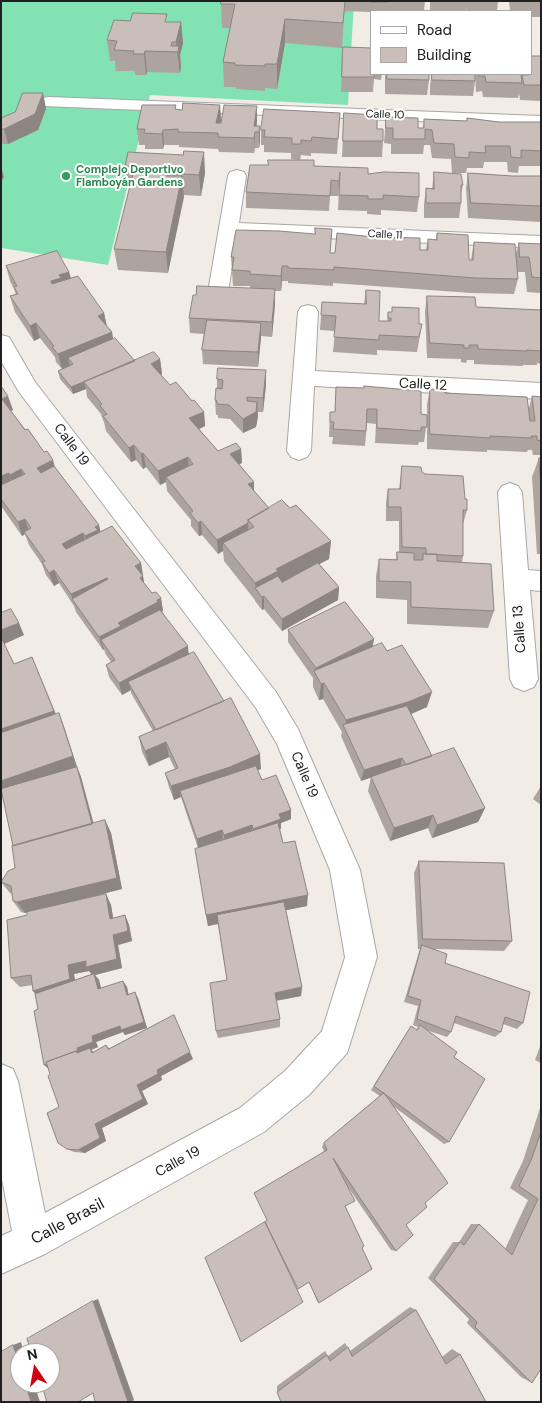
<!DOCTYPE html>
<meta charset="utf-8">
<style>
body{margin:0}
#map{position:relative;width:542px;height:1403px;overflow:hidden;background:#f1ece6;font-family:"DM Sans",sans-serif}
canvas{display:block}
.frame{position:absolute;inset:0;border:2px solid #202020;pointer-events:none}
.legend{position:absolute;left:370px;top:10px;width:162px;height:65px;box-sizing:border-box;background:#fff;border:1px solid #a6a6a6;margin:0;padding:6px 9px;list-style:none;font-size:15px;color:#202020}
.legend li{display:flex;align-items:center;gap:10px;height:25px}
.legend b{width:25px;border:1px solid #a6a6a6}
.north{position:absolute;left:10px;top:1343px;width:50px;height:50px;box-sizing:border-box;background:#fff;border:1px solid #a6a6a6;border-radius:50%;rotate:348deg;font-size:14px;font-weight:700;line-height:20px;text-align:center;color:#202020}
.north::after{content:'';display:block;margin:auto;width:18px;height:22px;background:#d00013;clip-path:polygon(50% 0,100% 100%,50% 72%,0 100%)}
</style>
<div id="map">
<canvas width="542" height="1403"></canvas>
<div class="frame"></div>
<ul class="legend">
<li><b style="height:6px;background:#fff"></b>Road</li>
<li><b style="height:14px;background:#c9beb9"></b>Building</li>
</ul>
<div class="north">N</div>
</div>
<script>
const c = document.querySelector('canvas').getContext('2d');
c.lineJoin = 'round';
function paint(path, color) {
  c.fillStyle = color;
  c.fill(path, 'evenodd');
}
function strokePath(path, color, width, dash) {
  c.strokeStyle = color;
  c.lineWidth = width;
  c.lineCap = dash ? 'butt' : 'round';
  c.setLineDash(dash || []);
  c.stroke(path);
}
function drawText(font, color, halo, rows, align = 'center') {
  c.font = font + ' "DM Sans",sans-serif';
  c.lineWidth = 4;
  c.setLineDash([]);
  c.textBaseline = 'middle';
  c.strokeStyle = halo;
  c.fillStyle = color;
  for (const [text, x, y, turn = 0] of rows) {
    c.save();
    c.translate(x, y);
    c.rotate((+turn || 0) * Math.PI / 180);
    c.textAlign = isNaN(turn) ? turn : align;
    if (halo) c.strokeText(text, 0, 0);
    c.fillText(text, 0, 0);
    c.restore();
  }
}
const pitch = new Path2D(`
 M1 1H354L348 105 150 95 108 265 1 248Z`);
const minor = new Path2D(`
 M49 97 541 116V126L43 106 40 102 43 98Z
 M237 170 244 172 246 176 239 223 541 236V248L237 234 229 286 226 291 219 293 212 291 209 286 228 176 230 172Z
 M308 305 315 307 318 312 315 371 541 383V399L314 386 311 451 307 457 299 460 291 457 287 451 298 312 301 307Z
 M1 335 9 337 35 382 276 692 298 729 360 870 377 957 347 1053 309 1095 264 1132 45 1254 1 1274V1236L12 1231 1 1174V1064L13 1069 18 1081 45 1213 240 1108 285 1071 322 1031 345 957 330 870 277 744 256 708 19 392 1 361Z
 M510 483 518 486 522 492 528 570 541 571V591L530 590 538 679 534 687 524 691 514 687 510 679 498 492 502 486Z`);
const wall = new Path2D(`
 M345 1 342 48 285 43 277 89 265 88V91L236 89V87H224L223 62 230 28H222L221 4Z
 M345 1H425L424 11 386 10V11H371V17H370V12L344 11Z
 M430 1H498L497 11H467L466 8V11H430Z
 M509 1H541V17H531V11H510Z
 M168 22H181L183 43 180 55 181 67 180 73 147 72 146 75H135V71H116L115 61H110L107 40Z
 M343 47 371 74H382L381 80 374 79 373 92H341Z
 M541 56V101L520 100 519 93 518 98 483 97 482 91 476 92 475 74H521V80L522 75H526V74H531Z
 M385 74H429V80L427 95 385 94Z
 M432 74H475V81L473 96 430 95V85Z
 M43 93 46 109 38 130 8 144H1V118L15 112Z
 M220 105 221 120 220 123 257 106 256 126H260V141L259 148H255L254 153 219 152 218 149 179 147V145H164L163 149H145V145H139L137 129 176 109 182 110Z
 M340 113 337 154 311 153V156L301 155 300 160 291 159V153L264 152V145H261V130Z
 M344 113 377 129 383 141 382 157H342Z
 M386 117 418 128H423L424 119 466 121 467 118 499 122H541V166H519L518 173 508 172 507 162H484L483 168H467L466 173H452L451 159 432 158 430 145H424L423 154H391V144L384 143Z
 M128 152 205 173 201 196 183 195 168 273 118 270 114 249 130 187H128L125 166Z
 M268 165 314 166 368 174 419 197 417 212 381 210V215L367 214V211L338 210 339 187 338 196H330L329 211 246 208V192Z
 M434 172 463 185 461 194V203L459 218H424V204L426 188 432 189Z
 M468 173 512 176H541V222L468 218 466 188Z
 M437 233 469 260H471L474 242 516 253 519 243 541 244V293L527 292 525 272H518V279L514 294 471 293 333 283V286L288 283V281H282L281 291H275V304L272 337 261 336 258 367 203 364 202 350 204 334 190 333 189 318 196 295 250 288V286H233L231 257 426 250 428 239H436Z
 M6 266 69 272 71 278 104 313 107 326 112 332 113 339 134 361 160 359 162 374 161 375 170 385 204 412 205 426 199 429 218 451 241 449 242 463 239 464 254 482V492L269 508H290L331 541 329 559 319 564 339 587 338 600 282 631 264 609 262 610 255 601V600L224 561 223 551 218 554 202 535 199 536 191 526V520L167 491 166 482 160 485 146 467 143 469 136 460 131 462 106 431 104 422 103 420 101 414 87 397 86 389 73 394 60 379 58 371 67 367 62 369 56 362 55 357 40 338 34 341 15 312 10 296 16 295 14 289 10 281Z
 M366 290 379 321H387L388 312 419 324H422L417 352 377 350V355L333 352 335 331 320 330 322 302 364 304Z
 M427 296 476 307 541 310V364L537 363V365H523V366L474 364V360H467L466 363 461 362V359L427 358 425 311Z
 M266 370V385L263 412H258L256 427 243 433 230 419 218 418V415H216L215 400 217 388V379Z
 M1 386 13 410 11 411 55 467 101 532 141 563 144 583 152 593 161 598 163 611H162L261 769 257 770 262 780 291 819 281 823V829H280L283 843 307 906 286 910 302 987 301 996 276 1001 280 1019V1027L218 1038 216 1031 227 980 218 924 208 926 206 915 198 848 181 797 174 800 169 787 165 773 175 769 169 757 149 766 142 752 139 737 153 731 131 693V690L122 695 109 677 106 665 111 662 105 653 104 649 103 650 76 612 74 606 59 583 54 586 46 575 42 564 29 545 25 534 22 536 1 506Z
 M336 387 421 414 427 415V404L430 389 529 408 532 396 541 397V455H533L532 450H528L527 452 487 450V452L427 449V422L424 442H419L418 445 375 443 376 424 367 423 365 446 332 444 333 437H329L330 412H335Z
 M539 458H541V554H537L532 477Z
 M402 466 422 472 465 499 467 510 463 524V556L462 563 494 611 488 628 407 624V600L376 598V576L379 559H396L397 552H399V521H386V503L388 489H399Z
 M1 611 2 613 24 635 4 644 14 664 32 657 56 714 63 724 77 767 81 777 94 824 105 820 111 833 122 889 55 906 106 894 111 905 113 918 125 915 129 925 132 941 118 945 122 968 95 975 99 980 101 989 123 981 127 987 128 994 138 998 147 1028 125 1035 123 1032 96 1042 98 1047 91 1050 94 1052 106 1045 109 1048 193 1059 161 1076 162 1080 142 1091 148 1104 102 1128 106 1141 85 1153 74 1152 67 1149 59 1107 50 1074 35 994 32 985 20 987 11 978 27 915V913H25L21 912 13 901 12 894 10 893 1 882 15 868 13 846 2 789 1 787ZM89 971 92 974 75 980 74 974Z
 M288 630 374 639 372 647 387 651 427 707 411 714 432 756 485 808 478 822 432 838 428 828 390 841 368 791 371 777 361 781 341 736 342 732 323 699 319 700 313 687V678L288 642Z
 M541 786V805L533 799Z
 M419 861 512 941 504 951 435 949 445 963 523 1023 517 1029 503 1024 501 1032 495 1037 454 1023 451 1032 447 1037 426 1030 454 1057 449 1142 444 1144 393 1106 425 1203 406 1225 396 1251 391 1250 346 1184 345 1206 362 1248 319 1303 317 1301 309 1282 265 1222 324 1151 322 1147 324 1143 380 1096 371 1090 411 1026 416 1030 418 1027 413 1025 418 1006 404 1002 420 949H418L414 873Z
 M541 1044V1063L535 1060Z
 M541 1105V1277L540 1279 532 1383 521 1377 467 1323 469 1319 428 1278 453 1242H459L471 1224H479L505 1249 528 1200 510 1188 523 1161Z
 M410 1307 416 1310 442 1357 452 1349 460 1354 486 1402 277 1392V1386L325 1351 328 1356 345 1343 350 1351Z`);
const shadedWall = new Path2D(`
 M285 19V43L277 89V64Z
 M181 22 183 43 180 55 181 67 180 73 176 42Z
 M145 51 147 72 146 75 144 54Z
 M43 93 46 109 38 130 8 144 4 129Z
 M220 105 221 120 218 134 216 123Z
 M257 106V122L256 132H255L254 153V126Z
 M260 126V141L259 148V132Z
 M163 130 164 145 163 149 162 134Z
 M204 152 205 173 201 196 199 175Z
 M1 166 4 177 1 182Z
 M182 176 184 197 168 273 166 252Z
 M282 266V281L281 291V276Z
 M69 272 73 287 54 297 51 281 59 275Z
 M275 289V304L272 337V322Z
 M104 313 107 328 98 316Z
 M36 323 40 338 34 341 30 326Z
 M261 323V338L258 367V352Z
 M112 332 114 347 68 358 70 366 62 369 58 354Z
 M160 359 162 374 153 378 151 364Z
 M135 361 84 382 86 389 73 394 71 387Z
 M266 370V385L263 412V398Z
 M8 396 13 410 6 413 2 399Z
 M257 402 258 417 256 427 243 433V419Z
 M204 412 205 426 191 433 189 418Z
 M134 445 136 460 131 462 129 448Z
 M241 449 242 463 230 469V454Z
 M143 453 146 467 143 469 141 454Z
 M188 457 189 471 166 477V482L160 485 158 471Z
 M53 460 57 474 41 482 37 468Z
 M21 469 26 483 14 489 10 475Z
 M9 473 13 487 1 493V476Z
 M254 482V496L248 484Z
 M25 519 29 532H24L25 534 22 536 18 522Z
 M201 521 202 535 199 536 198 523Z
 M248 523 249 536 223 543V551L218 554 217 540Z
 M99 525 102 538 88 549 85 536 95 527Z
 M83 533 87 547 66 557 62 544Z
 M331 541 329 559 278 586 264 597V609L262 610V597L256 590 255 583 276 569Z
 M141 563 145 589 135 566Z
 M54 570 59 583 54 586 49 573Z
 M107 578 110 591 73 600 71 594Z
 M339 587 338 600 282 631V619Z
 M161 598 163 611 101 640 104 649 103 650 99 637 118 623Z
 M19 623 24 635 4 644 1 637V630Z
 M374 639 372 651 315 674 316 668Z
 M188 646 189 658 128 682 131 690 122 695 119 683Z
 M324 683 323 699 319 700 321 684Z
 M432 692 427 707 404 717 345 730 346 720Z
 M54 711 59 722 1 742V729Z
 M59 713 63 724 77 767 4 792 1 787V781Z
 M166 742 169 757 149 766 145 751Z
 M260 754 261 769 231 781 180 791 181 797 174 800 171 786Z
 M402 758 400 768 361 781 364 770Z
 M77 767 81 777 97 838 20 859Z
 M485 808 478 822 432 838 437 825Z
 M291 810V819L281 823V829L254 838 253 829 279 814Z
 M433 815 428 828 390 841 394 828Z
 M105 820 111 833 122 889 25 913 17 902Z
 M252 825V835L225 844 224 835Z
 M222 830 223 839 198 848 197 839Z
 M106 894 111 905 115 929 110 919Z
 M308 895 307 906 208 926 206 915Z
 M125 915 129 925 132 941 118 945 122 968 95 975 99 980 103 996 98 989 93 976 89 971 74 974 76 987 41 1000 33 991 68 965 113 935Z
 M123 981 127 987 130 1001 127 995Z
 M302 987 301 996 274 1001 275 993Z
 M135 992 138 998 147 1028 125 1035 123 1032 96 1042 98 1047 91 1050 96 1054 50 1070 44 1065 77 1048 92 1036Z
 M190 1052 193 1059 161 1076 162 1080 142 1091 148 1104 102 1128 106 1141 85 1153 78 1150 95 1124 137 1085 157 1070Z
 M98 1299 134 1400 132 1402H128L93 1301Z
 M21 1342 24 1353H20V1366L13 1345Z
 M25 1383H34L40 1402H31Z`);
const building = new Path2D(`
 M221 1H345L343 23 285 19 277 64H265V66L235 65V63L223 62 235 4H221Z
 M371 1H387V2H371Z
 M133 13 167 14 165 22H181L176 42H172L171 46H179L178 52 145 51 144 54H133L134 51 114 50 117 41 107 40 114 20 130 21Z
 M343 47 371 48V74H374V77H342Z
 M531 56H541V85H524L522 75H529V74H531Z
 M387 74H429V80L387 79Z
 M432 74H475V81L432 80Z
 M479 74H521L522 83 486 82 485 76H479Z
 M23 93H43L35 114 4 129H1V118L15 112Z
 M183 103 220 105 216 123H221L224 105 257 106 254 126H260L259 132H255L254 138 218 137V133L178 132V129L163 130 162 134 144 133 145 129H137L142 105H176L175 109 182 110Z
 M264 109 340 113 338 139 312 137 311 141 301 140V144H292V138L264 137 265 130H261Z
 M344 113 377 115V129H383V141H343Z
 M386 117 418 118V128H424V119L467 121V118L499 122H541V151L521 150V158L511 157 510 146H485L486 153 469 152V158L455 157 454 144 434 143 432 130 425 129V139H393V128H386Z
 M184 151 204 152 199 175 167 173V176H182L166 252 114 249 135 166H125L128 152 183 155Z
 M268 160H314V166L368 168V174L384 172 419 173V197L383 195V199H368V196L339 195 340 172 339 181 331 180 330 196 246 192 250 165H268Z
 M434 172 461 174 463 185H461V203H426V188L434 189Z
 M468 173 512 176H541V206L471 203Z
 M315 228 332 229 330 253H335L337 233 373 237 420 238V250H428V239L437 240V233L468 235 469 260H473L474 242 515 244 518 279 475 278 334 267V270L288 268V266H282L281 276 250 274V271L232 270 234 257H231L236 230 279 231 315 234Z
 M519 243 541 244V278L532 277 529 257H520Z
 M57 251 69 272 59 275 61 278 51 281 52 284 78 276 104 313 98 316 112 332 58 354 52 347 54 346 36 323 30 326 10 296 18 294 14 287 17 286 6 266Z
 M197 286 275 289 272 322 189 318 193 295H196Z
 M366 290 380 291 379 321H391V318H388V312H392V307L419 308V324H422L419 337 379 335V340L334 337 336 316 321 315 322 302 366 304Z
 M427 296 475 297 476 307 541 310V351L527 350V351L478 349V345H469V348H464V345L430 343Z
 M207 320 261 323 258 352 202 350Z
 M115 338 135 361 71 387 58 371 73 364 68 358Z
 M154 352 160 359 151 364 170 385 176 382 192 401 194 400 204 412 189 418 218 451 236 443 241 449 230 454 254 482 248 484 269 508 248 520V523L217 540 201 521 198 523 190 513 193 511 166 477 193 464 188 457 158 471 143 453 141 454 134 445 129 448 103 416 107 414 100 406 102 404 84 382Z
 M218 368 266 370 263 398 247 397V401L257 402 256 412 243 419 229 405 217 404V401L215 400 216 388 222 389 223 380 217 379Z
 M1 386 8 396 2 399 25 430 28 429 44 452 47 451 53 460 37 468 41 473 54 466 99 525 95 527 98 530 85 536 83 533 62 544 66 549 112 526 141 563 135 566 143 576 140 578 152 593 156 592 161 598 157 600 158 602 118 623 121 626 99 637 72 599 108 579 107 578 71 594 54 570 49 573 42 562 45 561 24 532 31 528 25 519 18 522 1 499V485L25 474 21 469 10 475 9 473 1 476Z
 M364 386 421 391V414L427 415V427H421V431L377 428V409H367L366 431 333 429 334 422H330V412H335L336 387 364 388Z
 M430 389 444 390 445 393 527 397 530 421H535L532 396 541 397V441L537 440V436H531L532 438 490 436V438L430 434Z
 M539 458H541V486Z
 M402 466 421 467 422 472 425 474 463 476 465 499H467V510H463V556L426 554V548L402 547 401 507H388V489H400Z
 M282 500 290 508 296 505 331 541 276 569 278 571 255 583 223 543 254 527 248 520Z
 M397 552 414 553V560H423V554H437V561L491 564 494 611 411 607V582L379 581V559L397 560Z
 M318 563 339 587 282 619 264 596 262 597 255 588 278 576 282 582Z
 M345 602 374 639 316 668 288 630Z
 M11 609 19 623 1 630V613Z
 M160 610 188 646 119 683 106 665 115 660 101 640Z
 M1 637 14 664 32 657 54 711 1 729Z
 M382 643 387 651 402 645 432 692 408 702 346 720 324 683 321 684 314 671Z
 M194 652 224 701 156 730 128 682Z
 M231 698 260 754 230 767 171 786 165 773 178 768 166 742 145 751 139 737Z
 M407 706 432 756 406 765 402 758 364 770 343 725Z
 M59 713 73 756 1 781V733Z
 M454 748 485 808 437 825 433 815 394 828 371 777Z
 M256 766 262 780 276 775 291 810 279 814 281 819 253 829 252 825 224 835 222 830 197 839 180 791Z
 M77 767 92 824 13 846 1 789Z
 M105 820 117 878 17 902 13 901 11 886 1 882 8 871 15 868 12 846Z
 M278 823 283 843 295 841 308 895 206 915 195 849Z
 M419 861 504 863 512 941 423 939Z
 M106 894 110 919 125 915 128 931 113 935 117 959 86 967V961L68 965 70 979 33 991 31 975 11 978 7 920 27 915V912Z
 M284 902 302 987 275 993 280 1019 216 1031 210 983 227 980 217 915Z
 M422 945 447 954 445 963 530 992 523 1023 505 1017 501 1032 456 1016 451 1032 417 1019 421 1000 408 996Z
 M94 974 98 989 123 981 127 995 135 992 144 1022 121 1030 120 1026 92 1036 93 1042 77 1048 78 1052 76 1051 46 1062 47 1064 44 1065 34 1011 38 1009 35 994Z
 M174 1015 190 1052 157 1070 158 1074 137 1085 143 1099 95 1124 100 1138 78 1150 67 1149 58 1143 47 1113 59 1107 48 1076 50 1074 46 1062 76 1051 77 1053 90 1048 92 1053 106 1045 108 1049Z
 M420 1025 457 1052 454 1057 485 1079 449 1142 374 1086 411 1026 417 1030Z
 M384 1093 448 1183 425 1203 427 1207 406 1225 413 1235 396 1251 333 1158 355 1201 345 1206 364 1246 362 1248 372 1269 319 1303 309 1282 298 1289 265 1222 267 1220 254 1193 327 1150 324 1143Z
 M541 1132V1277L540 1279 541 1280V1369L532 1383 475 1327 477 1322 434 1279 460 1242 464 1245 479 1224 512 1255 538 1199 519 1186 532 1158Z
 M265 1222 303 1302 241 1342 205 1258Z
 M93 1301 128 1402H95L93 1393 78 1402H47L41 1383H50V1353H32L27 1339Z
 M416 1310 446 1364 460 1354 486 1402H281L277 1392 327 1355 330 1361 348 1347 352 1356Z
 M13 1345 20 1366V1383H25L31 1402H1V1352Z`);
const markers = [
 [66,176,5,"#2e9e5b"]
];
const farStreetnames = [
 ["Calle 10",385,115,2],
 ["Calle 11",385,235,3]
];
const farLeisurenames = [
 ["Complejo Deportivo",76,170],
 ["Flamboyán Gardens",76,183]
];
const streetNames = [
 ["Calle 12",423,385,3],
 ["Calle 19",71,445,53],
 ["Calle 13",520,629,-94],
 ["Calle 19",304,775,67],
 ["Calle 19",178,1162,-29]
];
const nearStreetnames = [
 ["Calle Brasil",68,1222,-28]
];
paint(pitch, '#82e2b4');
strokePath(minor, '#a7a7a7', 2);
paint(minor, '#fff');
paint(wall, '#ada39f');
paint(shadedWall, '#8d8582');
paint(building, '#c9beb9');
strokePath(building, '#8d8582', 1);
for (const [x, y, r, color] of markers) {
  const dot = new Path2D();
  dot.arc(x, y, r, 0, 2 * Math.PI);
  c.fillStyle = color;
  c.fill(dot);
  strokePath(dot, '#fff', 2);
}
drawText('11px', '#202020', '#fff', farStreetnames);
drawText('bold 11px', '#27864d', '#fff', farLeisurenames, 'left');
drawText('14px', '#202020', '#fff', streetNames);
drawText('16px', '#202020', '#fff', nearStreetnames);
</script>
